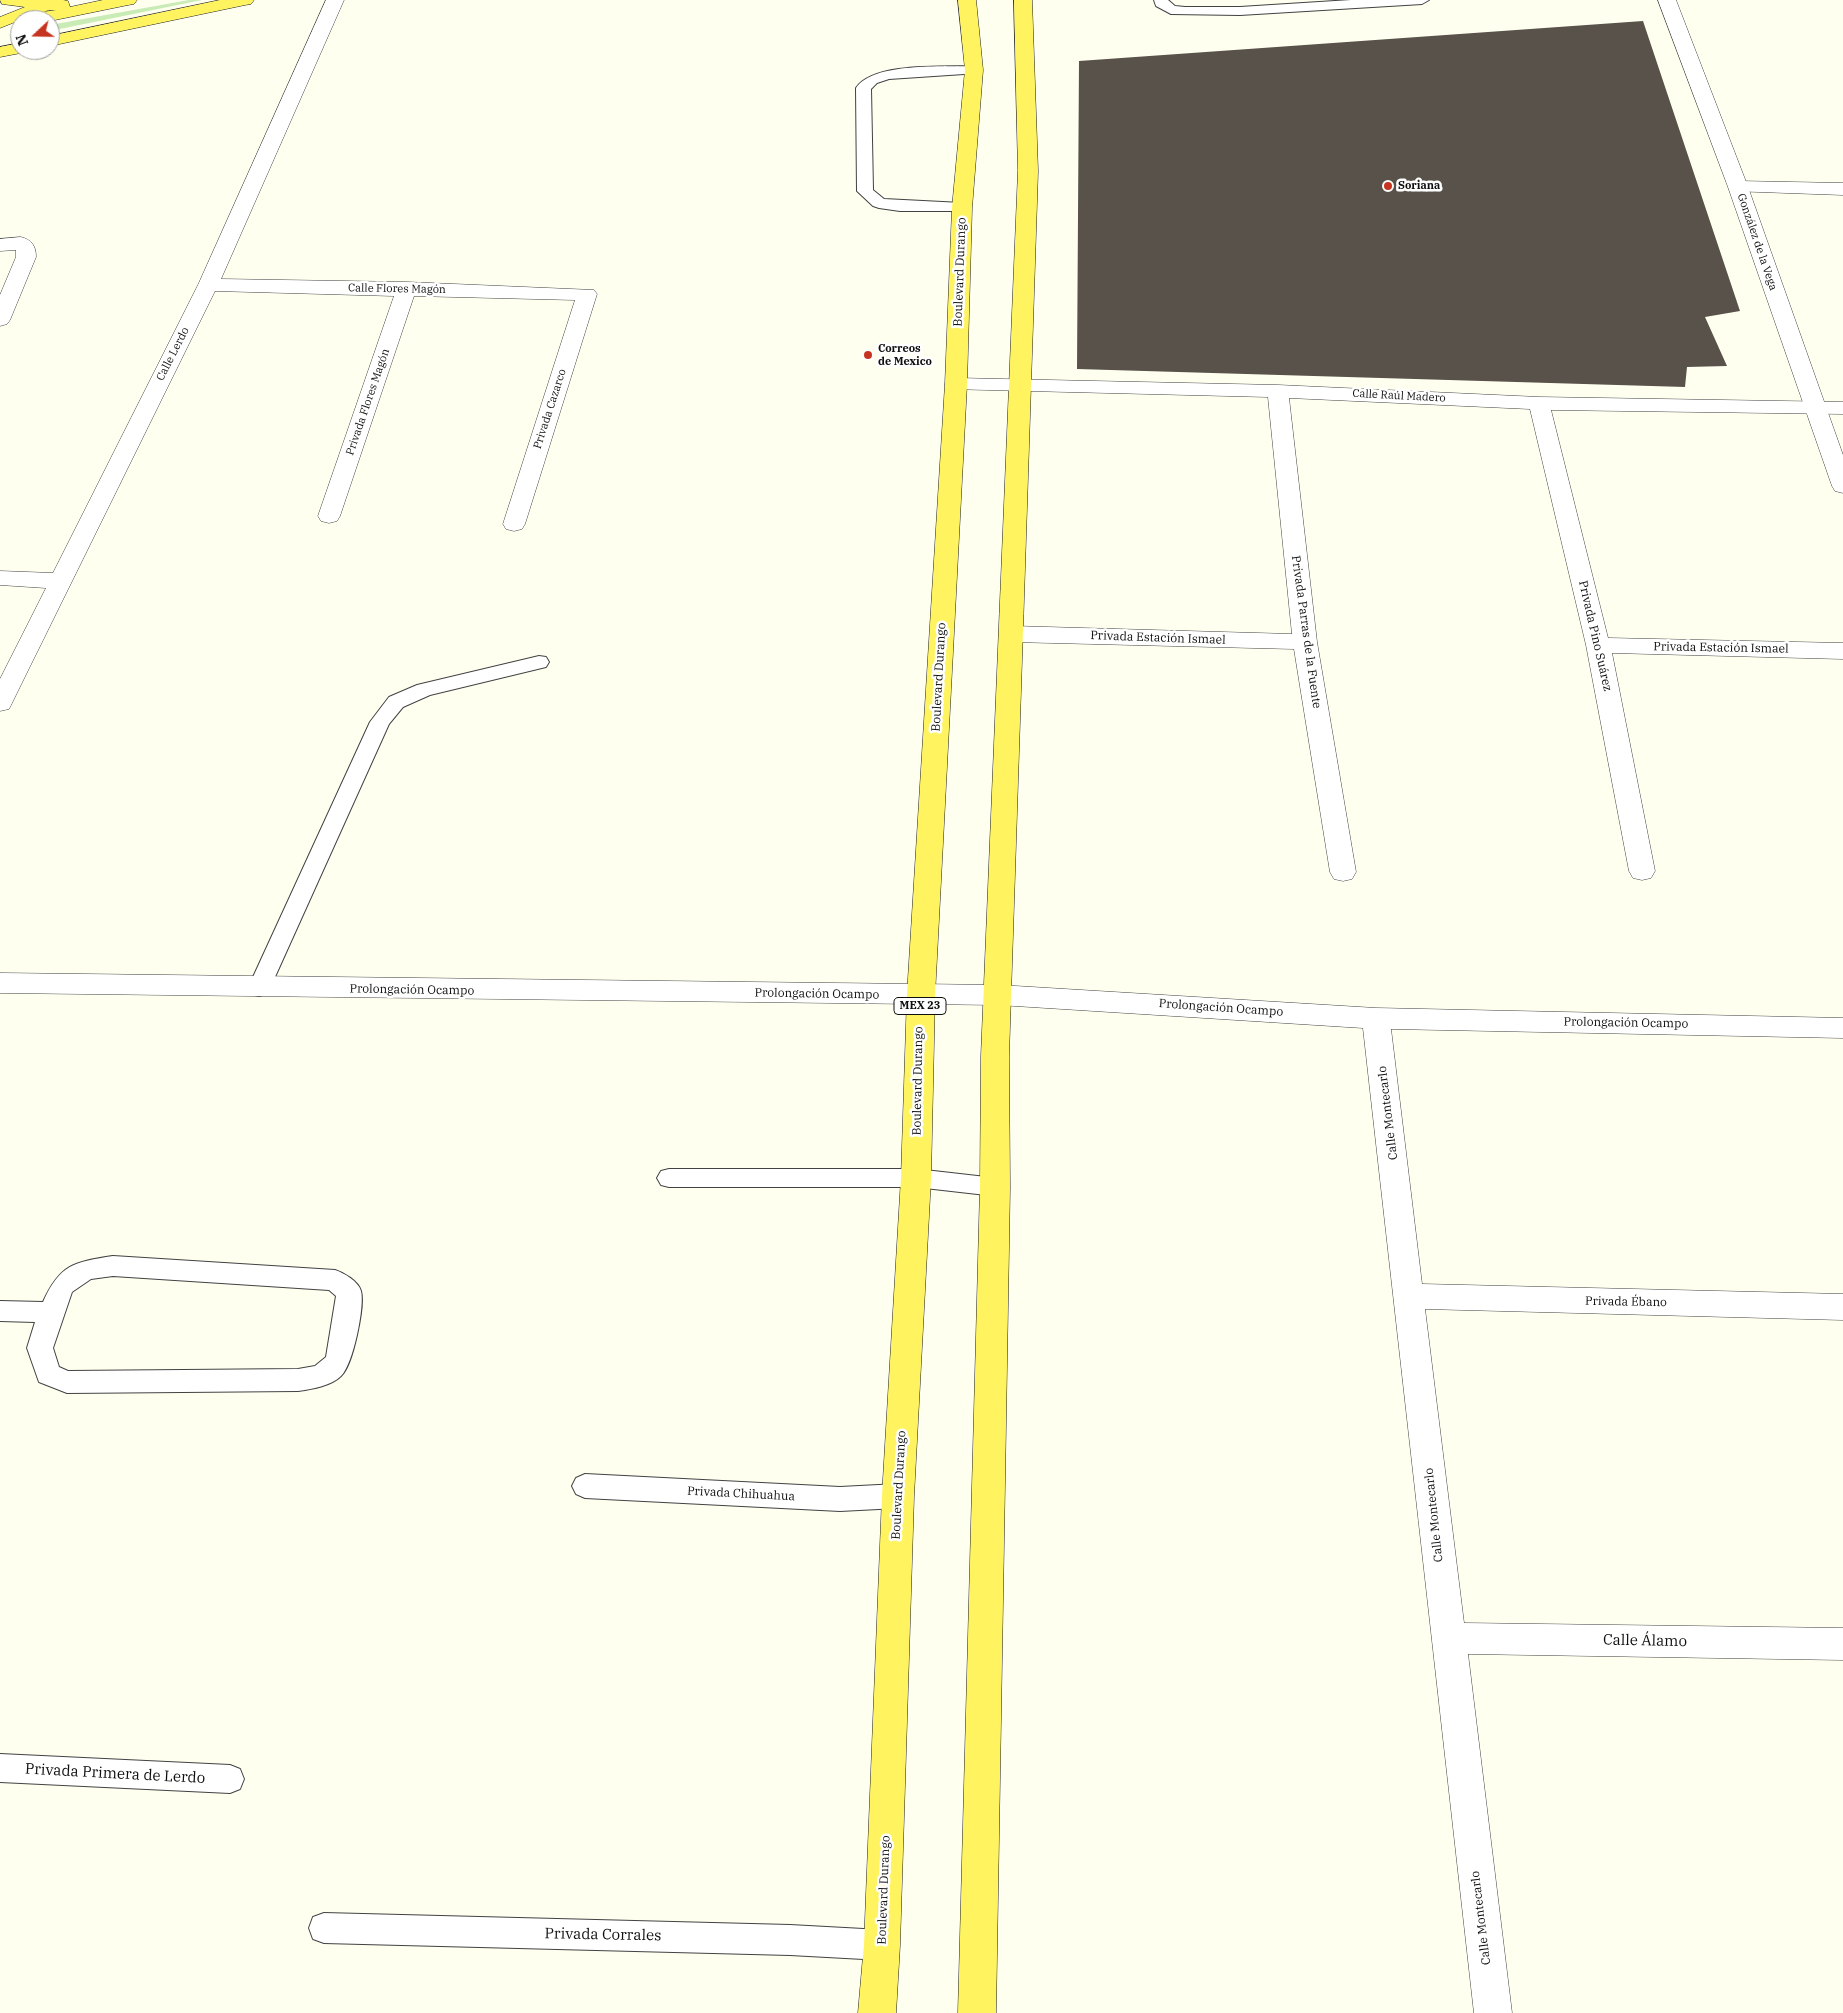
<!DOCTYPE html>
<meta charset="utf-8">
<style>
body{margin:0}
#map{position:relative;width:1843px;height:2013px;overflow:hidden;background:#fffff0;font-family:"IBM Plex Serif",serif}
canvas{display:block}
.north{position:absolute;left:10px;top:10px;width:50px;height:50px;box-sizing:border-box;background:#fff;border:1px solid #9f9f9f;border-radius:50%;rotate:249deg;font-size:14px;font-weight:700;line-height:20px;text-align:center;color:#0f0f0f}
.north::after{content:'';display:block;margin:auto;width:18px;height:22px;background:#c6341f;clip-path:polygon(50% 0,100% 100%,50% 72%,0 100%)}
</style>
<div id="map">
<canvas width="1843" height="2013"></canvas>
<div class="north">N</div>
</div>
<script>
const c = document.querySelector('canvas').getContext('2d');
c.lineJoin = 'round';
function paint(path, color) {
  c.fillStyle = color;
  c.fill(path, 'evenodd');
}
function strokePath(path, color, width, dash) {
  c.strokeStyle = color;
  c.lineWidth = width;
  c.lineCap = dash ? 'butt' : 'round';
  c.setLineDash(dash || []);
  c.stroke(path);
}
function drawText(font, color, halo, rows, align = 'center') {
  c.font = font + ' "IBM Plex Serif",serif';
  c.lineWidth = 5;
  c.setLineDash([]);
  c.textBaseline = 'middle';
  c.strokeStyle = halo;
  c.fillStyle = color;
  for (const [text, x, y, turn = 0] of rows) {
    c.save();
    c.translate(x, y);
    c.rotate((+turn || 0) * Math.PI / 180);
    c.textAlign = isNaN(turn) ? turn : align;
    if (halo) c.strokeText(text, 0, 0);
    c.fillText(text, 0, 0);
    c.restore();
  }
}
const green = new Path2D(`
 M189 0H202L50 31V25Z`);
const building = new Path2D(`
 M1643 21 1740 311 1705 317 1727 366 1687 367 1685 387 1077 369 1079 61Z`);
const service = new Path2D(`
 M1154 0H1168L1175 6 1185 7H1240L1351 0H1429L1422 4 1240 15 1171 14 1156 6Z
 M974 66 979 67 981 70 979 73 889 79 877 83 871 89 873 190 884 199 962 203 968 205 970 208 968 211H900L879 208 873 206 857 191 856 88C873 62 944 67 974 66Z
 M539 656 546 657 549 662 546 667 430 695 403 707 389 724 270 988 267 994 259 996 251 994 248 988 370 722 389 697 417 685Z
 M669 1169H916L995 1178 1003 1180 1007 1187 1003 1194 995 1196 916 1187H669L661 1185 657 1178 661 1171Z
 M113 1256 335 1270C344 1273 358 1281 361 1291 365 1306 353 1365 341 1376 331 1386 312 1389 298 1391L67 1393 39 1382 27 1348 35 1322 0 1321V1301L43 1302C60 1264 74 1262 113 1256ZM113 1276 329 1290 336 1296 326 1357 315 1366 298 1369 68 1371 59 1367 53 1348 72 1292 91 1279Z
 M585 1474 840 1487 898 1484 907 1488 911 1496 907 1504 898 1508 840 1511 585 1498 576 1494 572 1486 576 1478Z
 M0 1754 230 1765 240 1769 244 1779 240 1789 230 1793 0 1782Z
 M324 1913 790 1925 882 1930 893 1934 897 1945 893 1956 882 1960 790 1955 324 1943 313 1939 309 1928 313 1917Z`);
const minor = new Path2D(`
 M326 0H344L221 279 407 282 594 290 597 294 525 524 522 529 514 531 506 529 503 524 575 300 414 296 340 516 337 521 329 523 321 521 318 516 394 296 215 291 12 703 9 709 0 711V679L46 588 0 585V571L53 573 198 285Z
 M1738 181 1843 183V195L1731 191 1728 187 1731 183Z
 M21 237C32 240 36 246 36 257L10 320 7 324 0 326V295L16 257V250L0 251V239Z
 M956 378 1278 385 1539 397 1843 402V414L1551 410 1608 638 1843 643V659L1612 653 1655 871 1651 878 1642 880 1633 878 1629 871 1586 645 1530 409 1289 398 1317 642 1356 872 1352 879 1343 881 1334 879 1330 872 1294 649 1012 642 1004 639 1000 634 1004 629 1012 626 1292 634 1268 397 948 389 945 384 948 379Z
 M0 973 999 985 1376 1008 1843 1018V1038L1391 1029 1422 1284 1843 1294V1320L1425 1309 1464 1623 1843 1628V1660L1468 1654 1512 2013H1474L1363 1028 999 1005 0 993Z`);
const tertiary = new Path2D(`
 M1658 0H1676L1748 187 1843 455V493L1835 491 1832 486 1728 187Z`);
const primary = new Path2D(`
 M0 0H63L68 1 70 7 103 0H137L134 4 128 5 50 21 20 20 0 28V17L25 7 2 4ZM49 10H56L43 12Z
 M220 0H254L251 4 245 5 50 46V36Z
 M958 0H976L983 70 972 208 967 384 935 995 931 1178 914 1496 900 1945 896 2013H858L864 1945 882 1496 901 1178 907 995 945 384 952 208 965 70Z
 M1014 0H1032L1038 171 1009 1056 1010 1187 996 2013H958L980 1187 981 1056 1018 171Z
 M20 43V50H28L26 52 0 57V47Z`);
const markers = [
 [1388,186,5,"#c6341f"],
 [868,355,5,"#c6341f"]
];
const farPoinames = [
 ["Soriana",1398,186],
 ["Correos",878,349],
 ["de Mexico",878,362]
];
const farStreetnames = [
 ["González de la Vega",1757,242,71],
 ["Calle Flores Magón",397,289,1],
 ["Calle Lerdo",173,354,-63],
 ["Calle Raúl Madero",1399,396,3],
 ["Privada Flores Magón",368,402,-71],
 ["Privada Cazarco",550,409,-72]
];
const shields = [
 [920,1006,52]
];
const shieldNames = [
 ["MEX 23",920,1006]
];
const streetNames = [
 ["Boulevard Durango",960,272,-88],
 ["Privada Parras de la Fuente",1306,632,82],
 ["Privada Pino Suárez",1595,636,77],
 ["Privada Estación Ismael",1158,638,2],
 ["Privada Estación Ismael",1721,648,1],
 ["Boulevard Durango",939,677,-87],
 ["Prolongación Ocampo",412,990,1],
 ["Prolongación Ocampo",817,994,1],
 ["Prolongación Ocampo",1221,1008,4],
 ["Prolongación Ocampo",1626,1023,1],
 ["Boulevard Durango",918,1081,-89],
 ["Calle Montecarlo",1388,1113,-97],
 ["Privada Ébano",1626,1302,1],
 ["Boulevard Durango",899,1485,-87],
 ["Privada Chihuahua",741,1494,3],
 ["Calle Montecarlo",1434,1515,-96],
 ["Boulevard Durango",884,1890,-88],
 ["Calle Montecarlo",1481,1918,-97]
];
const nearStreetnames = [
 ["Calle Álamo",1645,1641,1],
 ["Privada Primera de Lerdo",115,1774,3],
 ["Privada Corrales",603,1935,1]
];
paint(green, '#c9ecb7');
paint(building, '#58524a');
strokePath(service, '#424242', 2);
strokePath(minor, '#424242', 1);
strokePath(tertiary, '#424242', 1);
strokePath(primary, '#202020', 1);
paint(service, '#fff');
paint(minor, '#fff');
paint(tertiary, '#fff');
paint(primary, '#fff460');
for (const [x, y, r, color] of markers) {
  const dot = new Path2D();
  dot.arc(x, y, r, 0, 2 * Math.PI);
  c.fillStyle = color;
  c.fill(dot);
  strokePath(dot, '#fff', 2);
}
drawText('bold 11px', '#0f0f0f', '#fff', farPoinames, 'left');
drawText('11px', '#0f0f0f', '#fff', farStreetnames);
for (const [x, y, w] of shields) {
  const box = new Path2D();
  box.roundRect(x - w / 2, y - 8.5, w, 17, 4);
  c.fillStyle = '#fff';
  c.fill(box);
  strokePath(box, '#0f0f0f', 1);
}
drawText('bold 11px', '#0f0f0f', null, shieldNames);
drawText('12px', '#0f0f0f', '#fff', streetNames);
drawText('15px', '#0f0f0f', '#fff', nearStreetnames);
</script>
